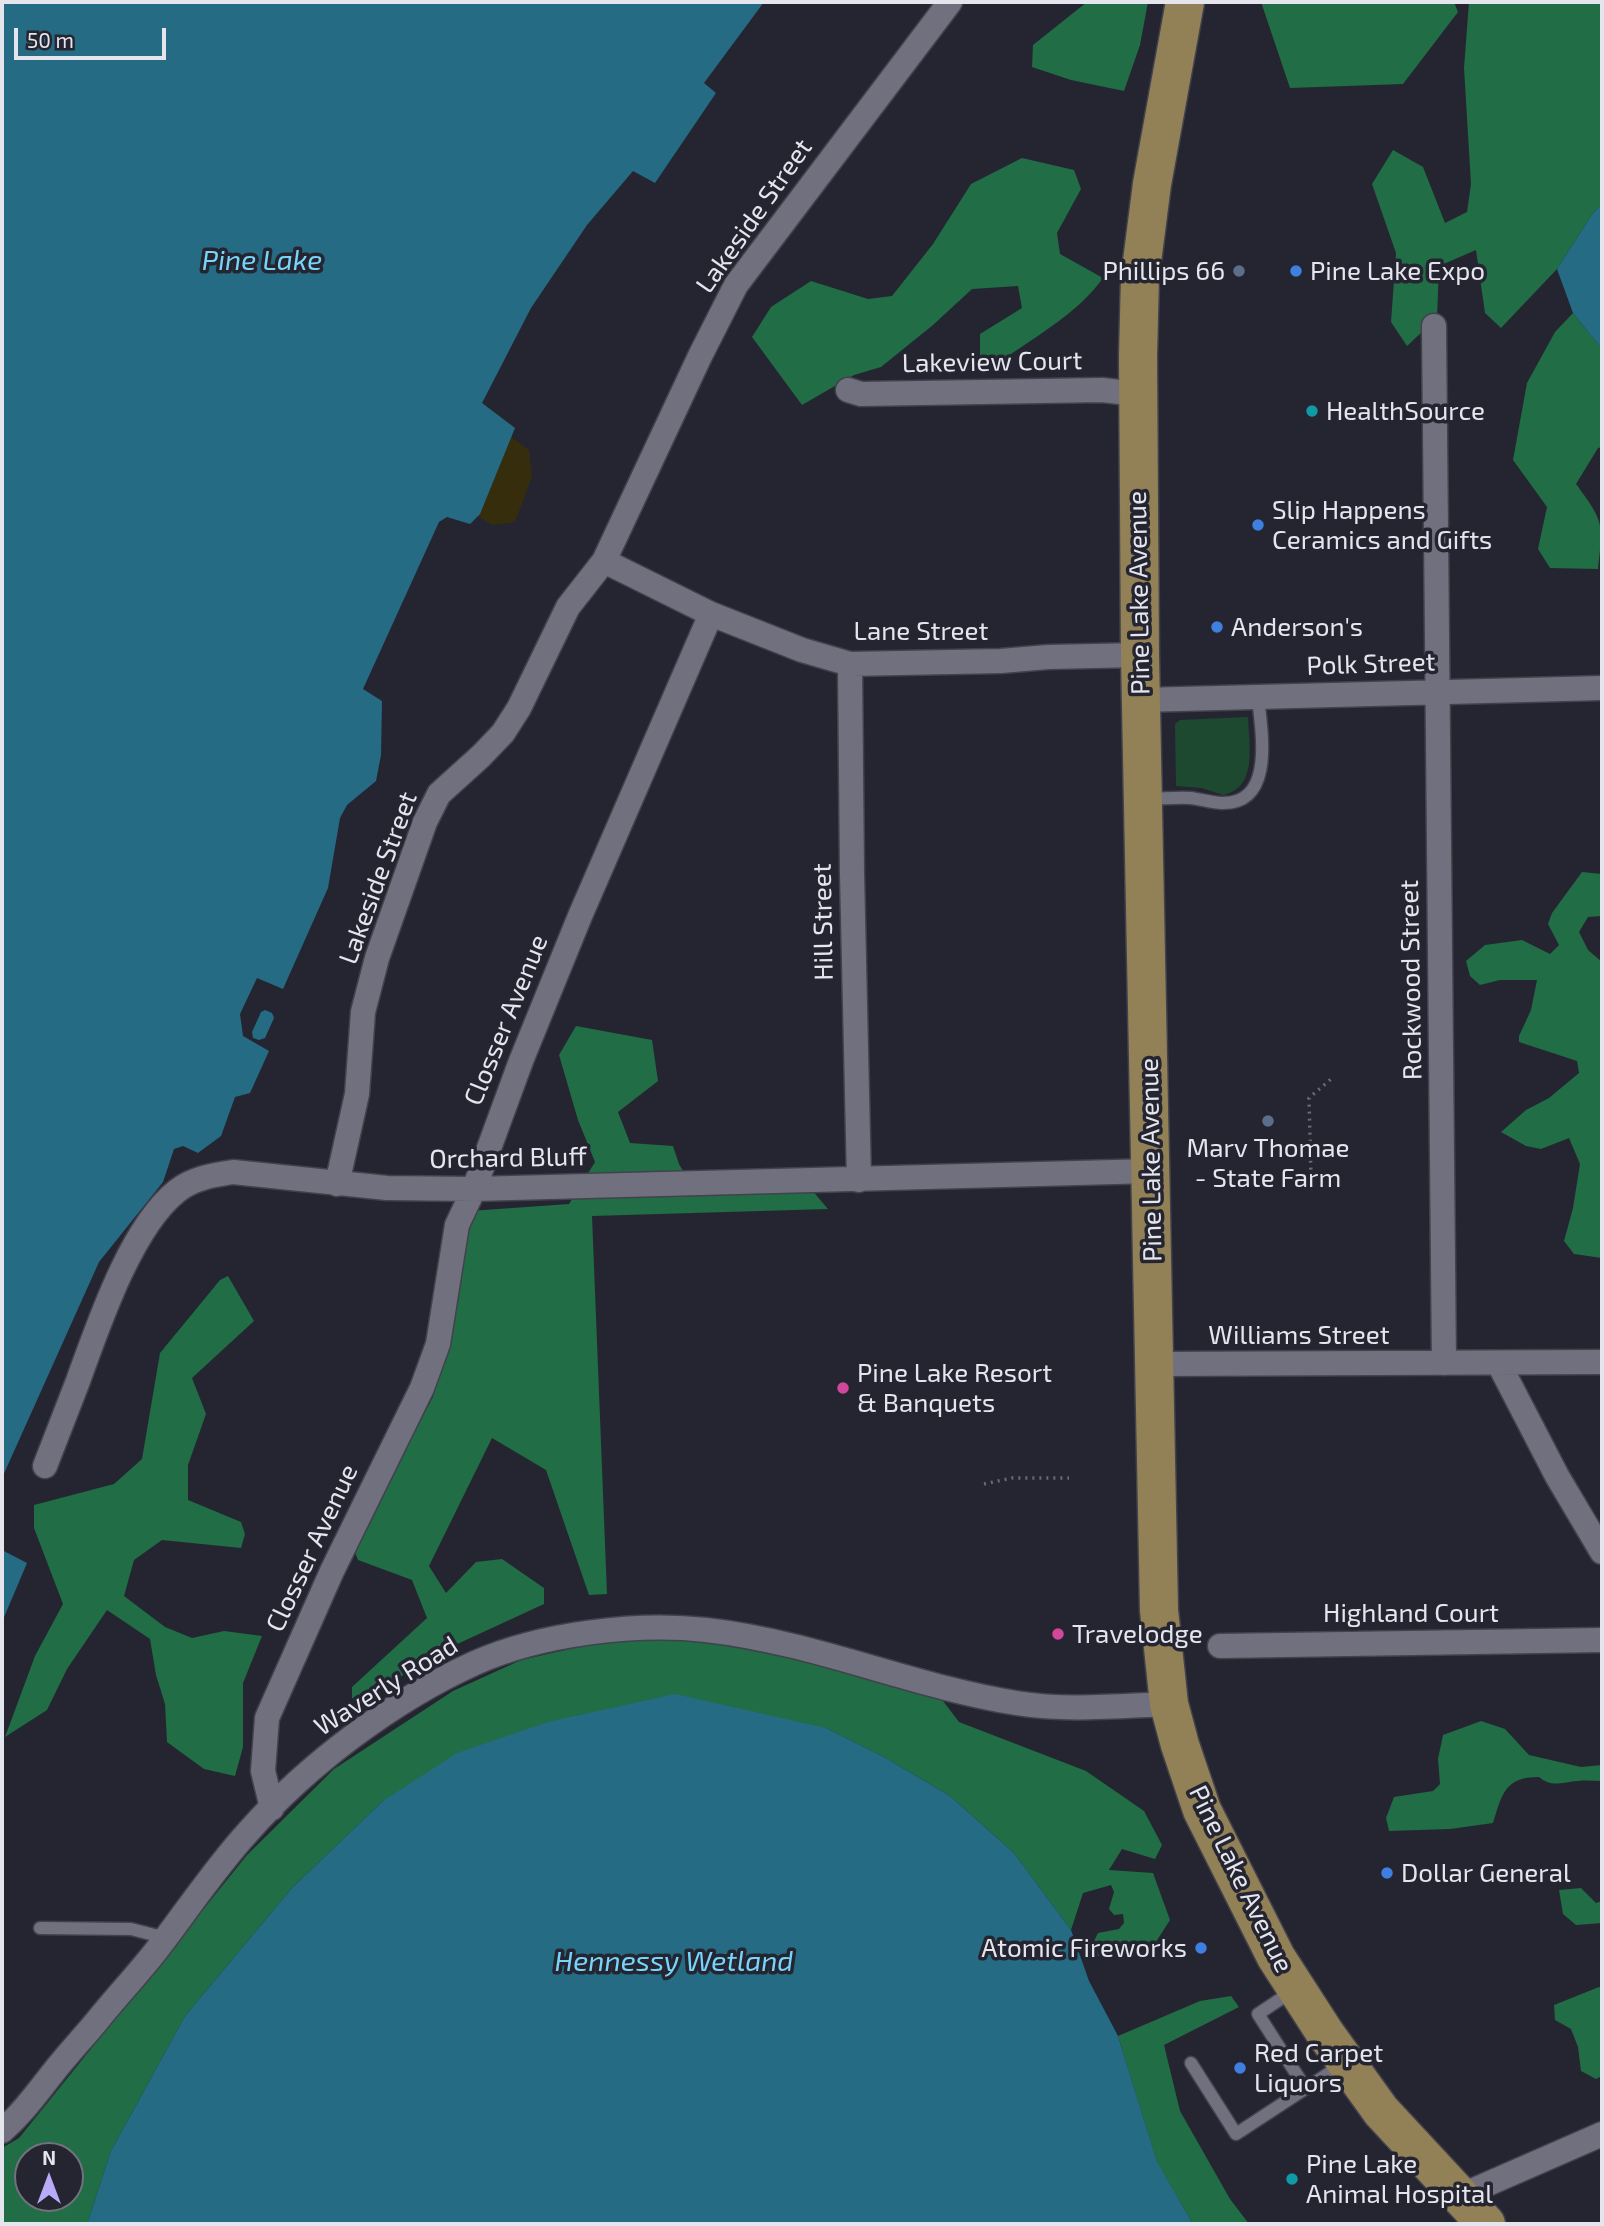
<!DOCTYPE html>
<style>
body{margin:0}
#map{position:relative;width:1604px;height:2226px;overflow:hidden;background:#252531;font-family:"Exo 2",sans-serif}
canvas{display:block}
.frame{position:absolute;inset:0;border:4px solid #e5e5ee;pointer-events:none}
.north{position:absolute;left:14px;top:2142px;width:70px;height:70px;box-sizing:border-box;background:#252531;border:2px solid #72727d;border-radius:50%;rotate:0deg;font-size:19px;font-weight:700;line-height:28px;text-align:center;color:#e5e5ee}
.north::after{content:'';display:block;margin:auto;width:24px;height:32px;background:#b9abf7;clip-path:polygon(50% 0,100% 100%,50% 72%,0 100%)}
.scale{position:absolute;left:14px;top:28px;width:152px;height:32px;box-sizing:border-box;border:4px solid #e5e5ee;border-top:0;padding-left:9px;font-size:21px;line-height:24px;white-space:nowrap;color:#e5e5ee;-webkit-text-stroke:5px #252531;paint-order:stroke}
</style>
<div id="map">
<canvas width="1604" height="2226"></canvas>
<div class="frame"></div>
<div class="north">N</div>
<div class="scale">50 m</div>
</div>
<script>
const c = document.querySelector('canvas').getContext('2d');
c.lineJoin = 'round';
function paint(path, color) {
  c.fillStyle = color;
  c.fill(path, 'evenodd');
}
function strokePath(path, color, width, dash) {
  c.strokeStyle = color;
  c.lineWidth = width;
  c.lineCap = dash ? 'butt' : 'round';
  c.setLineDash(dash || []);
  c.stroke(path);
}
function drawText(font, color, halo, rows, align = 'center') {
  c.font = font + ' "Exo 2",sans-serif';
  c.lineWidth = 7;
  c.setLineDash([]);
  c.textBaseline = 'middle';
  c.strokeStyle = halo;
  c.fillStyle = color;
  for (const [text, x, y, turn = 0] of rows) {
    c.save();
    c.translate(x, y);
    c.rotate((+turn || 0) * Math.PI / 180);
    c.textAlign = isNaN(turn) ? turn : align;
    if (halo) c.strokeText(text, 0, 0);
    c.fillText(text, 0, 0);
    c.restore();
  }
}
const green = new Path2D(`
 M1248 717C1249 745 1258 788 1223 795L1202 788 1176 786 1175 724 1180 720Z`);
const forest = new Path2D(`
 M1087 2H1148L1140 45 1124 91 1071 80 1032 67 1033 45Z
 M1261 2H1454L1458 12 1403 84 1290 88Z
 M1469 2H1602V204L1593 213 1557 269 1501 328 1485 313 1476 250 1439 266 1437 318 1407 346 1391 322 1396 253 1372 184 1393 150 1423 167 1445 223 1467 212 1471 184 1464 68Z
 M1022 158 1074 170 1081 189 1057 233 1060 254 1103 278C1079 312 1038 335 1004 359L980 357V334L1022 308 1018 286 972 289 933 325 881 367 854 375 802 405 752 337 771 307 811 281 868 299 892 296 933 244 971 184Z
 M1573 313 1602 349V447L1598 448 1576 484C1603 521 1604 522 1598 569L1550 568 1538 549 1547 507 1513 460 1527 383 1555 332Z
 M1582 872 1602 874V916L1588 917 1579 932 1588 950 1602 962V1258L1574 1254 1564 1241 1573 1208 1580 1164 1569 1138 1541 1149 1526 1146 1501 1132 1526 1110 1549 1098 1579 1073 1577 1061 1519 1042V1036L1531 1010 1537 980H1500L1480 985 1470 976 1466 961 1485 945 1522 940 1550 954 1559 945 1548 924 1552 913Z
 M576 1026 652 1040 658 1081 618 1112 630 1143 673 1146 679 1164 697 1194 811 1189 828 1209 592 1216 607 1594 589 1595 546 1470 492 1438 429 1566 446 1593 476 1562 502 1559 544 1588V1604L440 1652 362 1701 352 1698V1687L427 1618 412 1580 358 1560 353 1547 433 1397 470 1211 569 1204 595 1162 578 1120 559 1055Z
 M228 1276 254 1321 192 1378 206 1414 188 1465V1500L241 1522 245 1534 241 1548 162 1540 134 1560 124 1596 165 1627 192 1638 224 1631 262 1636 243 1683V1747L235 1776 204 1769 167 1742 165 1704 156 1675 150 1639 107 1610 67 1669 47 1710 5 1737 35 1656 63 1604 34 1528V1505L114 1484 142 1459 160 1353 220 1280Z
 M623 1637 698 1640 810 1662 940 1697 959 1722 1086 1771 1144 1811 1162 1845 1155 1859 1122 1849 1109 1870 1153 1873 1170 1920 1154 1945 1112 1957 1097 1956 1093 1943 1098 1933 1119 1929 1124 1923 1123 1914 1114 1915 1109 1909 1114 1892 1111 1885 1083 1893 1071 1930 1014 1853 950 1796 884 1757 826 1728 383 1801 292 1888 185 2016 111 2151 87 2224H2V2148L19 2138 247 1855 334 1769 453 1691 521 1660ZM28 2156H70V2198H28Z
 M1481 1721 1505 1729 1529 1755 1581 1767 1602 1765V1781C1594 1781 1586 1780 1578 1781 1563 1782 1552 1788 1539 1777 1504 1777 1502 1795 1493 1823L1450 1829 1389 1831 1386 1818 1394 1797 1433 1791 1440 1784 1438 1759 1443 1735Z
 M1581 1888 1596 1903 1602 1901V1923L1576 1925 1563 1914 1559 1890Z
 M1599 1987 1602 1988V2076L1596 2079 1581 2071 1578 2047 1571 2029 1555 2020 1554 2005Z
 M1231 1996 1239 2007 1164 2045 1180 2111 1230 2199 1249 2224H1193L1157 2163 1118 2036 1200 2001Z`);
const sand = new Path2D(`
 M511 437 529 450 532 477 515 522 492 525 478 516Z`);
const water = new Path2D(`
 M2 2H764L704 83 716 93 655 183 633 171 587 225 531 308 482 403 515 428 480 514 470 524 447 517 439 522 363 689 382 701 381 755 376 781 347 805 340 818 328 888 283 989 257 978 240 1014 243 1036 269 1051 250 1093 235 1097 221 1136 198 1153 183 1146 174 1149 163 1182 99 1262 2 1478Z
 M1602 204V349L1573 313 1557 269 1593 213Z
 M265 1010 272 1013 274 1018 265 1038 259 1040 253 1038 252 1032 261 1012Z
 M2 1550 27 1563 2 1622Z
 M675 1694 826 1728 884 1757 950 1796 1014 1853 1071 1930 1089 1981 1118 2036 1157 2162 1193 2224H87L111 2151 185 2016 292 1888 383 1801 457 1753 548 1722Z`);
const path = new Path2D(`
 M1298 1181 1311 1177 1309 1098 1331 1079
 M984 1484 1012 1478H1069`);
const lane = new Path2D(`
 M1147 799C1162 799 1176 797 1190 798 1201 799 1212 803 1222 803 1276 804 1261 730 1258 697
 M40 1928 131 1929 166 1938
 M1294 1990 1258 2014 1306 2089
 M1191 2063 1236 2134 1343 2064`);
const street = new Path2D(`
 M1434 326 1444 1363
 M848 390 861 394 1102 390 1137 394
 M604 561 711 614 802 650 850 664 1001 661 1048 657 1140 655
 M850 664 852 874 859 1180
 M1141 700 1602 688
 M337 1184 357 1094 363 1012 377 958 425 822 439 794 481 756 503 733 519 708 568 607 604 561 700 356 736 285 950 2
 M1154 1364 1602 1362
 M1499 1364 1557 1476 1602 1552
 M45 1466C56 1438 67 1409 78 1381 98 1326 131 1227 177 1191 193 1178 214 1175 233 1172L387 1188 474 1189 1152 1171
 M1220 1646 1602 1640
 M272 1808 263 1771 267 1718 332 1571 422 1388 438 1344 457 1225 474 1189 521 1061 580 916 711 614
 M2 2131C22 2114 36 2094 52 2074 66 2056 82 2039 97 2021 117 1996 140 1972 159 1947 188 1909 216 1867 248 1832 307 1765 393 1700 475 1663 540 1634 636 1622 706 1630 813 1642 911 1686 1016 1703 1066 1711 1118 1706 1169 1704
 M1458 2197 1602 2134`);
const primary = new Path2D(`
 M1185 2 1152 184 1140 277 1138 356 1140 655 1159 1610 1169 1704 1180 1745 1202 1810 1276 1957 1325 2033 1381 2111 1486 2224`);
const markers = [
 [1239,271,7,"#5c6f8a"],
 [1296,271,7,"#3f7fe0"],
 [1312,411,7,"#0f9aa8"],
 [1258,525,7,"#3f7fe0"],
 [1217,627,7,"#3f7fe0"],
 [1268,1121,7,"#5c6f8a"],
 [843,1388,7,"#d1479c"],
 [1058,1634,7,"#d1479c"],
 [1387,1873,7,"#3f7fe0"],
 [1201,1948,7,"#3f7fe0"],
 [1240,2068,7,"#3f7fe0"],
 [1292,2179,7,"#0f9aa8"]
];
const streetNames = [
 ["Lakeside Street",754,216,-55],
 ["Lakeview Court",992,362,-1],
 ["Pine Lake Avenue",1139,593,-91],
 ["Lane Street",921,631],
 ["Polk Street",1371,664,-2],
 ["Lakeside Street",378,878,-70],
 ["Hill Street",823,922,-91],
 ["Rockwood Street",1411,980,-91],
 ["Closser Avenue",506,1020,-68],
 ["Orchard Bluff",508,1158,-1],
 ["Pine Lake Avenue",1151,1160,-91],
 ["Williams Street",1299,1335],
 ["Closser Avenue",312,1548,-65],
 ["Highland Court",1411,1613],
 ["Waverly Road",386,1686,-32],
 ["Pine Lake Avenue",1241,1879,64]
];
const poiNames = [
 ["Phillips 66",1225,271,"right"],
 ["Pine Lake Expo",1310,271],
 ["HealthSource",1326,411],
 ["Slip Happens",1272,510],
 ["Ceramics and Gifts",1272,540],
 ["Anderson's",1231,627],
 ["Marv Thomae",1268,1148,"center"],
 ["- State Farm",1268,1178,"center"],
 ["Pine Lake Resort",857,1373],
 ["& Banquets",857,1403],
 ["Travelodge",1072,1634],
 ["Dollar General",1401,1873],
 ["Atomic Fireworks",1187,1948,"right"],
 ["Red Carpet",1254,2053],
 ["Liquors",1254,2083],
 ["Pine Lake",1306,2164],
 ["Animal Hospital",1306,2194]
];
const waterNames = [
 ["Pine Lake",262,261],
 ["Hennessy Wetland",674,1962]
];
paint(green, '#1e4931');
paint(forest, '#206d46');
paint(sand, '#352d0c');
paint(water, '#256b84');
strokePath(lane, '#42424c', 15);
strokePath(street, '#42424c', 27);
strokePath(primary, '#42424c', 41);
strokePath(path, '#6a6a75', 3.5, [2, 5]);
strokePath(lane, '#70707f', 12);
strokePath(street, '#70707f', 24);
strokePath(primary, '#928156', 38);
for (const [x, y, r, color] of markers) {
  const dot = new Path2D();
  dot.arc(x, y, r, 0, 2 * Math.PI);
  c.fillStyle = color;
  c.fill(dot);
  strokePath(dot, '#252531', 2.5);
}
drawText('26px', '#e5e5ee', '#252531', streetNames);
drawText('26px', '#e5e5ee', '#252531', poiNames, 'left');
drawText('italic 28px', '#77d5f9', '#252531', waterNames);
</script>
